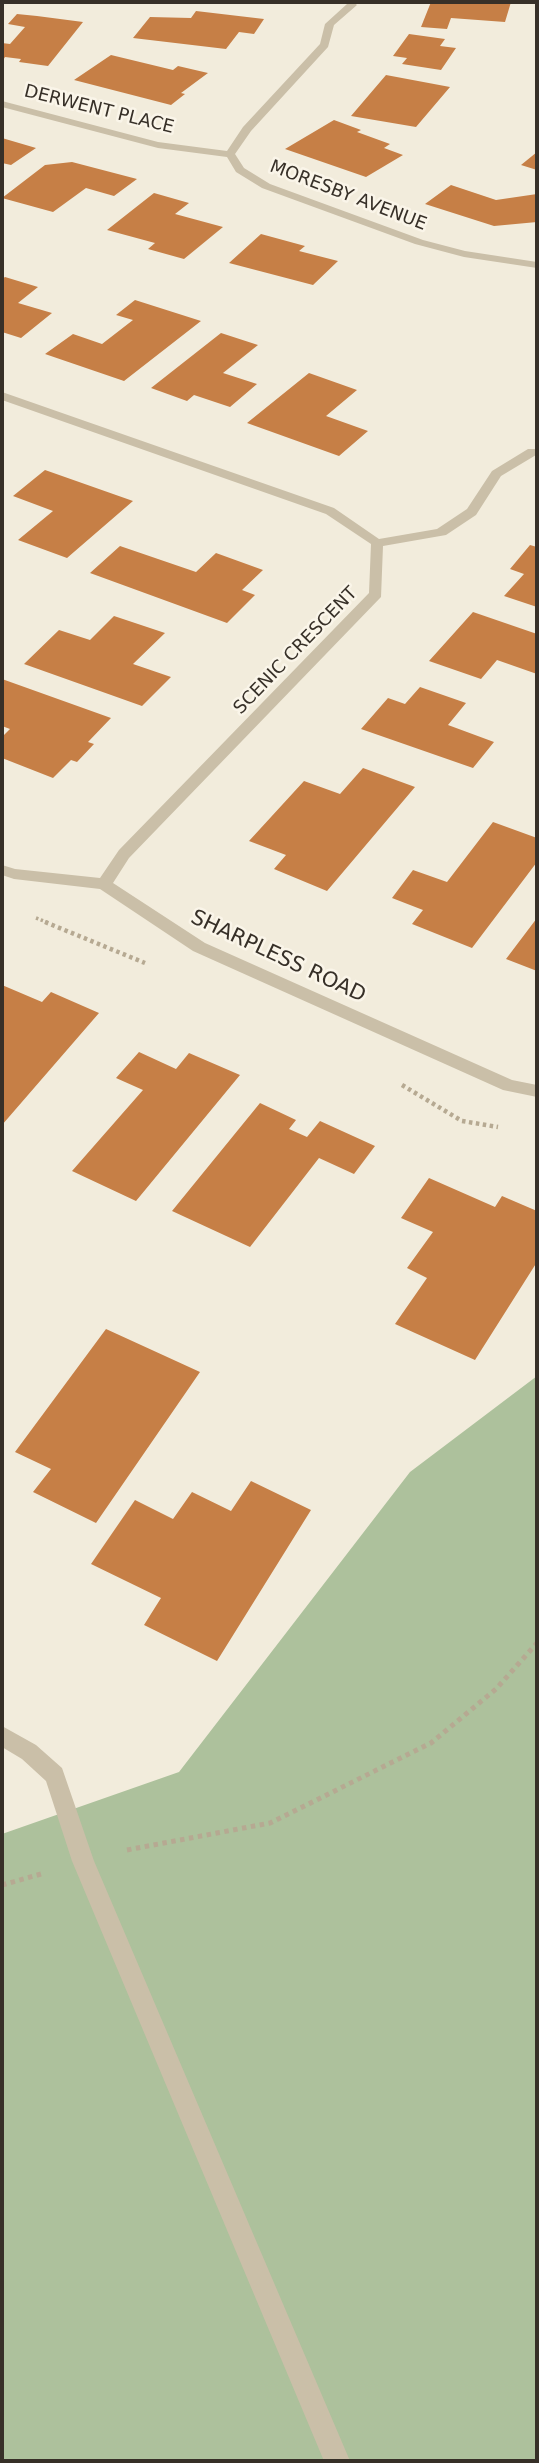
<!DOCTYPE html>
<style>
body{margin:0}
#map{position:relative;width:539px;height:2463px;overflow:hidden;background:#f2ecdc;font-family:"DejaVu Sans",sans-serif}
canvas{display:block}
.frame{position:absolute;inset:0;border:4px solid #373028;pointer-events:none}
</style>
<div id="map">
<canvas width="539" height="2463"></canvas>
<div class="frame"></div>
</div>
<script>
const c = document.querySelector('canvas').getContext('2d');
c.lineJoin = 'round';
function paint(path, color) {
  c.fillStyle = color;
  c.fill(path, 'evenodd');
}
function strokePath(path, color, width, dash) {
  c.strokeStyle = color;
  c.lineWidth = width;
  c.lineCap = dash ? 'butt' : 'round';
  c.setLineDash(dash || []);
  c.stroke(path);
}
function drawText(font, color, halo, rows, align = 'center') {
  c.font = font + ' "DejaVu Sans",sans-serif';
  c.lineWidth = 5;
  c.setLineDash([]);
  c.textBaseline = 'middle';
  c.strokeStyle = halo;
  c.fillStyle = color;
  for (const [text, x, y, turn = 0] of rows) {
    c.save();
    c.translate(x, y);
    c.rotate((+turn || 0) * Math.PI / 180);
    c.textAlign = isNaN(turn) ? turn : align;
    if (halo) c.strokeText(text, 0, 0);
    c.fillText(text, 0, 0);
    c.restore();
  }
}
const green = new Path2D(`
 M537 1376V2461H2V1834L179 1772 410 1472Z`);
const building = new Path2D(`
 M431 2 475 3 511 2 505 22 451 18 447 29 421 27Z
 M196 11 264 19 254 34 239 32 226 49 133 38 150 17 191 18Z
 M17 14 37 16 83 22 48 66 19 62 21 59 5 57 2 62V43L10 44 25 27 8 24Z
 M409 34 445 39 440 46 456 48 441 70 402 64 407 58 393 56Z
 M111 55 173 70 178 66 208 73 181 93 185 94 171 105 74 80Z
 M386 75 450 87 416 127 351 116Z
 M334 120 361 130 357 132 390 144 384 148 403 155 366 177 285 149Z
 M2 138 36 148 11 165 2 163Z
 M537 152V170L521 165Z
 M72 162 137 179 114 196 86 188 53 212 2 198 45 165Z
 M451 185 496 200 537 194V222L494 226 425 204Z
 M154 193 189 203 175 214 223 227 184 259 148 249 155 243 107 230Z
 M261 234 305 246 299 251 338 261 313 285 229 263Z
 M5 277 38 287 18 303 52 313 21 338 2 332V279Z
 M135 300 201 321 124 381 45 354 73 334 102 344 133 320 116 315Z
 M221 333 258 345 223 373 257 384 230 407 194 395 187 401 151 388Z
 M309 373 357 390 326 416 368 431 339 456 247 423Z
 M45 470 133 501 67 558 18 540 53 511 13 496Z
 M530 545 537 547V607L504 596 524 574 510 569Z
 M120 546 196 572 216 553 263 570 242 590 255 595 227 623 90 573Z
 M473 612 537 634V674L497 660 481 679 429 661Z
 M114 616 165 633 133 664 171 677 142 706 24 664 59 630 90 640Z
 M2 679 111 718 88 742 94 744 77 762 71 760 53 778 2 758V737L10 729 2 726Z
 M420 687 466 703 448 725 494 742 473 768 361 729 388 698 405 704Z
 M363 768 415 787 327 891 274 869 286 855 249 841 304 781 340 794Z
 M493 822 537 838V862L472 948 412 924 423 910 392 898 413 870 447 882Z
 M537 918V971L506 959Z
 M2 985 42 1002 51 992 99 1013 2 1125Z
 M139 1052 176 1069 189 1053 240 1075 136 1201 72 1171 143 1090 116 1078Z
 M260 1103 296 1120 289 1129 307 1137 320 1121 375 1146 354 1174 319 1158 250 1247 172 1211Z
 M429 1178 495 1207 502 1196 537 1211V1262L475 1360 395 1324 427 1278 407 1268 433 1232 401 1218Z
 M106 1329 200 1372 96 1523 33 1492 51 1469 15 1452Z
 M251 1481 311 1510 217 1661 144 1625 161 1598 91 1564 135 1500 173 1519 192 1492 231 1511Z`);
const pathFar2 = new Path2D(`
 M36 918 49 923`);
const pathFar1 = new Path2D(`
 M45 922 145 963
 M402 1085 462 1121 498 1127`);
const path = new Path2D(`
 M127 1850 270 1823 431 1743 496 1689 537 1643
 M2 1885 41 1874`);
const minor = new Path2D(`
 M346 2H354L357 5 334 25 328 47 251 131 235 154 244 168 270 184 423 240 465 251 537 262V268L464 257 415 244 262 188 236 172 227 157 158 148 2 107V101L158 142 227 151 243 127 320 44 325 24 347 4Z
 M2 392 334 508 379 539 437 529 467 509 492 471 528 449H536V455L501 476 476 515 446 535 383 546 381 597 129 858 113 883 205 943 512 1080 537 1085V1097L503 1090 193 951 100 889 14 879 2 875V865L15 869 100 878 119 850 369 593 371 544 326 514 2 400Z
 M2 1726 36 1745 62 1768 94 1861 350 2461H324L72 1861 46 1781 22 1759 2 1747Z`);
const farStreetnames = [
 ["DERWENT PLACE",99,110,14],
 ["MORESBY AVENUE",348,196,21],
 ["SCENIC CRESCENT",296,651,-46]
];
const streetNames = [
 ["SHARPLESS ROAD",278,957,25]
];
paint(green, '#adc19c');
paint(building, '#c67f46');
strokePath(pathFar2, '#b6a992', 3.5, [2.5, 2.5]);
strokePath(pathFar1, '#b6a992', 4.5, [3.5, 3.5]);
strokePath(path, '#b6a992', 5, [4.5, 4.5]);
paint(minor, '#cabfa8');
drawText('18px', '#373028', '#faf5e9', farStreetnames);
drawText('21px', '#373028', '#faf5e9', streetNames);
</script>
